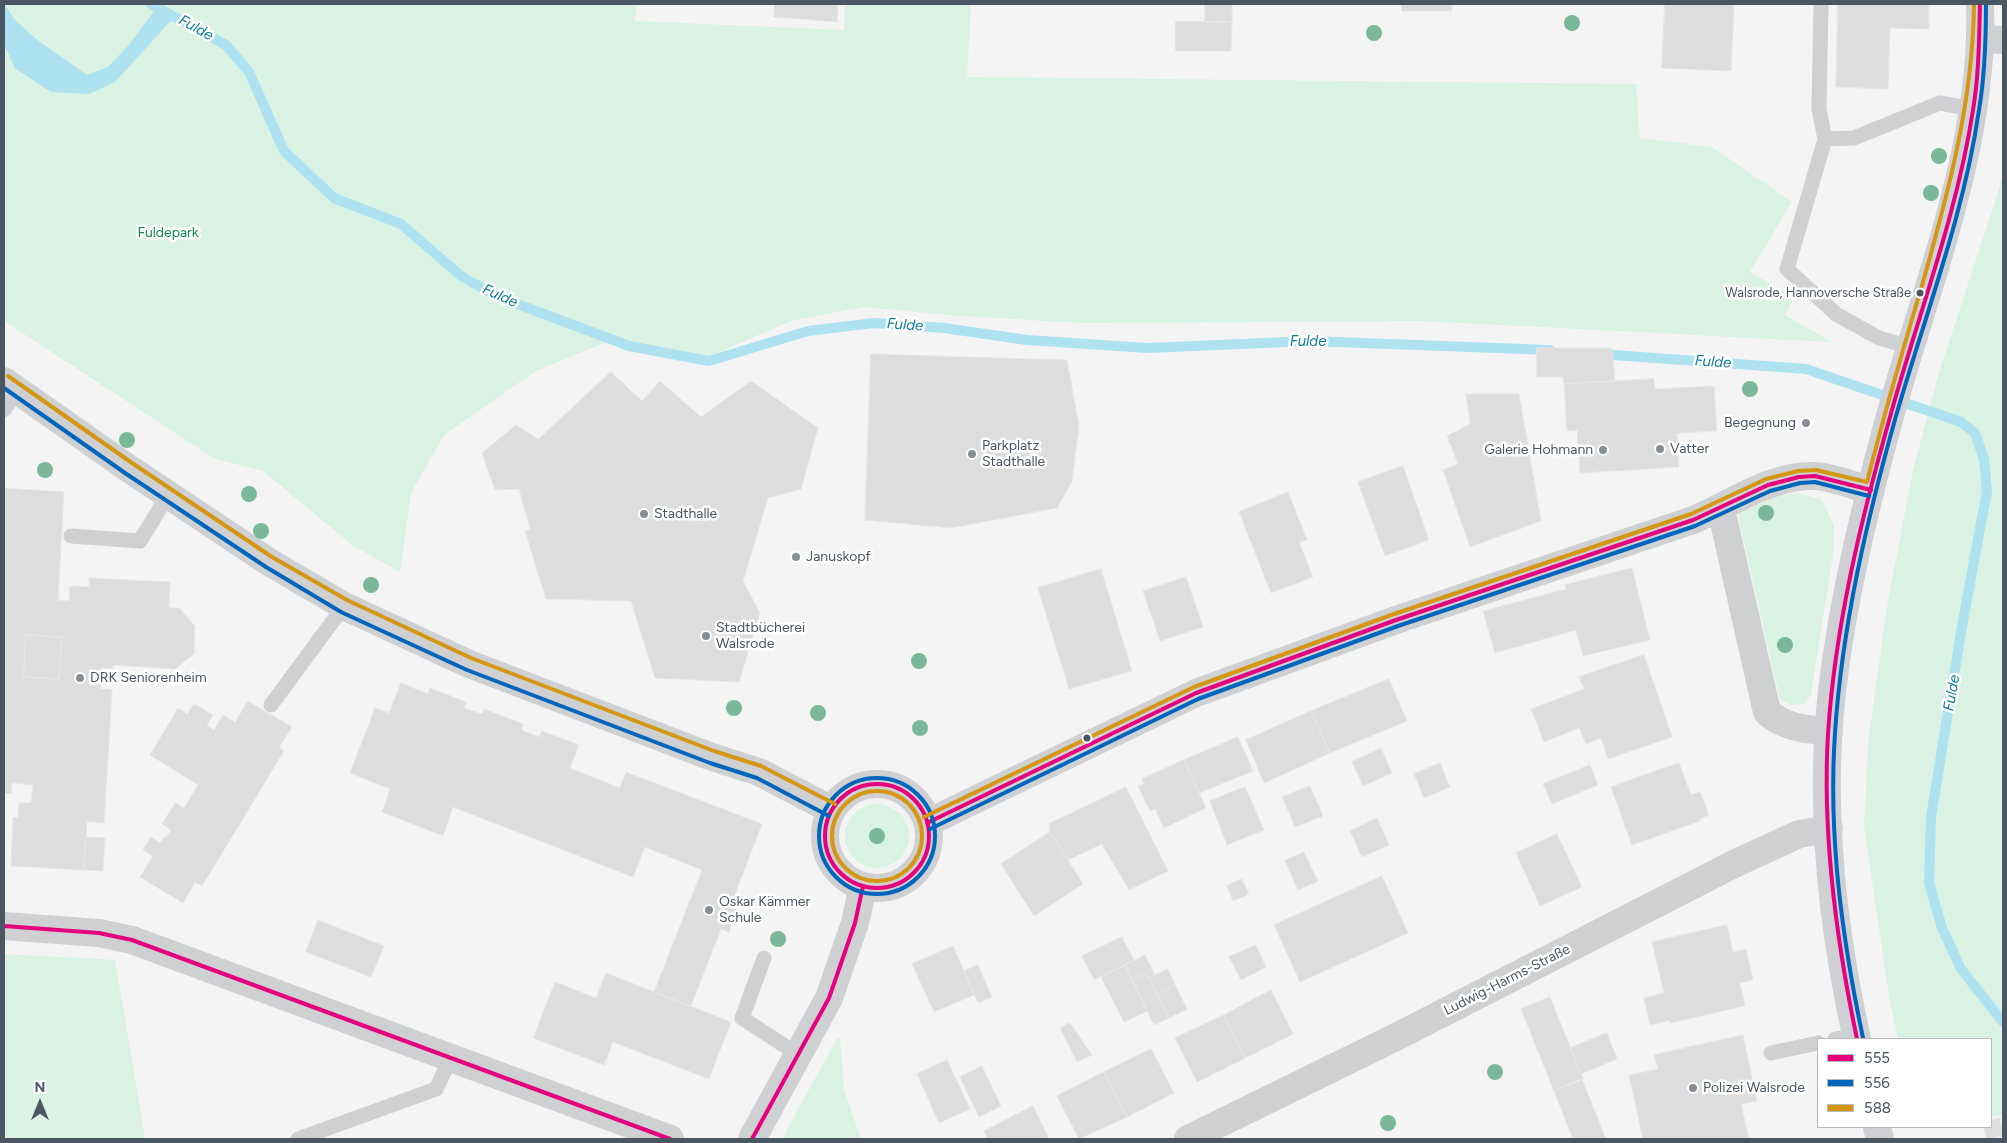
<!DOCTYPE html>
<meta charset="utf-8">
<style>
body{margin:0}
#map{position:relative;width:2007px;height:1143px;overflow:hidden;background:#f4f4f4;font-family:Figtree,sans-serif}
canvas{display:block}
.frame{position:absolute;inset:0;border:5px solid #4a5661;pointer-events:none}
.legend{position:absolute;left:1817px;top:1038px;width:175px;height:90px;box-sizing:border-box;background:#fff;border:1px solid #b7bbc0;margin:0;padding:6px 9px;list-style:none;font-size:15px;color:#4a5661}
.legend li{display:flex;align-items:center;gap:10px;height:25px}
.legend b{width:25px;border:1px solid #b7bbc0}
.north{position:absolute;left:15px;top:1078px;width:50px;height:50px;-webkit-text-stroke:4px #fff;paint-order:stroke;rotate:0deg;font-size:14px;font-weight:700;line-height:20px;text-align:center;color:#4a5661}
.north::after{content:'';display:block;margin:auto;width:18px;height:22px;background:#4a5661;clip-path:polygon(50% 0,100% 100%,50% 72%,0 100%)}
</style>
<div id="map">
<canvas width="2007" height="1143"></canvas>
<div class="frame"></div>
<ul class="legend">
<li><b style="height:6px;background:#e5007d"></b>555</li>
<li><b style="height:6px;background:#0065bd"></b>556</li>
<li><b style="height:6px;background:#d49613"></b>588</li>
</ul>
<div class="north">N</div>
</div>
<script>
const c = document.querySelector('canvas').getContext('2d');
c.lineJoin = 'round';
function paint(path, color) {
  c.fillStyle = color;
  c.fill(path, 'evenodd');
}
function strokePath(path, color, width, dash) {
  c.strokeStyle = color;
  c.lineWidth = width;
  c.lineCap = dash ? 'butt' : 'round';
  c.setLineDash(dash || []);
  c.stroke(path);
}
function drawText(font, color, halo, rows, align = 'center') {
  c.font = font + ' Figtree,sans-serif';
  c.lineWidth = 5;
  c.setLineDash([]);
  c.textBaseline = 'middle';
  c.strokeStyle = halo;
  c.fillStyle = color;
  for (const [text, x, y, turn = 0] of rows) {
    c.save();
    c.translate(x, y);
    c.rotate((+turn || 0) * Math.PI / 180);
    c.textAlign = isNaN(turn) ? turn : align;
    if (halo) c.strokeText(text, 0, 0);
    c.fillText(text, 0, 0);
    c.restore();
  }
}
const green = new Path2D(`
 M4 4H637L635 21 844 30 845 4H971L967 77 1636 84 1640 138 1712 147 1792 202 1750 272 1794 298 1785 315 1832 342 1422 321 1081 323 959 316 863 307 791 321 710 356 614 339 536 371 444 435 411 493 400 572 352 545 263 471 215 459 4 321Z
 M2003 172V1115L1991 1117V1039H1898L1889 996 1864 826 1868 743 1887 607 1913 470 1940 369 1998 193Z
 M1799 493 1822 500 1834 525 1833 554 1811 695 1804 704 1790 705 1780 700 1738 515 1778 495Z
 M845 836a32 32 0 1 1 64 0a32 32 0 1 1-64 0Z
 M4 954 115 960 145 1139H4Z
 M838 1037 840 1040 844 1089 861 1139H783L786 1131Z`);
const water = new Path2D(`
 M4 4 15 20 36 39 87 75 108 67 129 45 157 7 174 17 115 82 89 94 51 92 15 68 4 44Z`);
const stream = new Path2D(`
 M151 4 226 45 249 72 284 151 334 198 401 224 461 276 496 296 629 346 709 361 808 331 874 323 944 328 1027 340 1148 348 1310 341 1550 350
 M1600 354 1806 369 1961 422 1975 433 1984 459 1987 491 1962 626 1931 817 1929 883 1942 928 1961 969 2003 1022`);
const building = new Path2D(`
 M775 4H838L837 22 774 17Z
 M1205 4H1232V22H1205Z
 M1402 4H1452V11H1402Z
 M1665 4H1734L1731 71 1662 68Z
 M1838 4H1929V29L1890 28 1888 89 1836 87Z
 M1176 21 1232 22 1231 51H1176Z
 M1537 348H1612L1615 381 1564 384 1563 377H1537Z
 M871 354 1067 360 1079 426 1072 481 1057 508 951 528 865 520Z
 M611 372 642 401 660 381 701 417 751 381 818 428 801 489 768 498 743 581 760 613 739 682 655 678 631 601 546 599 525 531 530 529 519 489 495 490 482 453 516 425 538 439Z
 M1654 379 1655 389 1714 386 1717 431 1677 433 1679 467 1580 473 1577 430 1567 431 1564 384Z
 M1466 394H1519L1541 521 1470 547 1443 470 1458 464 1447 436 1470 424Z
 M1403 466 1429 540 1385 556 1358 482Z
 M4 488 64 492 58 600 69 601 70 586 89 587V578L170 582 169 608H179L195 626 194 654 175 669 113 665V669L102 668 101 689 112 690 104 823 87 821 84 870 11 866 13 817 18 818 19 803H31L33 785 12 783 11 794 4 793ZM26 635 62 637 59 679 24 677Z
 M1288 492 1307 540 1299 542 1313 577 1271 593 1239 512Z
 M1632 568 1650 640 1583 656 1576 630 1495 653 1483 611 1566 589 1565 585Z
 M1101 569 1132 671 1069 689 1038 588Z
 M1186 577 1203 627 1160 641 1143 591Z
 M26 635 62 637 59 679 24 677Z
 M1644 655 1672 737 1608 759 1601 738 1586 744 1579 728 1544 742 1531 709 1584 689 1579 677Z
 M1389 679 1407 721 1330 753 1311 711Z
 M401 683 428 694 430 688 466 702 464 708 482 714 484 709 523 724 521 730 539 737 542 731 579 745 570 768 620 788 626 772 762 824 732 902 739 905 729 932 721 929 691 1006 654 992 702 870 645 847 633 877 453 807 443 836 382 812 390 789 350 773 375 708 389 713Z
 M248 701 292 727 279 747 284 751 202 886 195 882 183 903 140 877 153 856 143 850 151 837 160 843 164 837 166 838 171 830 162 824 175 803 184 808 198 785 150 755 178 708 187 714 194 704 213 715 207 725 214 730 223 715 235 722Z
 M1311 711 1330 753 1264 783 1246 740Z
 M1238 737 1253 771 1199 793 1184 760Z
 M1381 748 1392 773 1363 786 1352 762Z
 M1184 760 1206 808 1164 828 1155 809 1150 811 1138 786 1144 784 1142 779Z
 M1440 763 1450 787 1424 798 1414 774Z
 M1679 763 1691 795 1700 792 1709 815 1699 819 1700 821 1632 845 1611 787Z
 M1590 765 1598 785 1552 804 1543 784Z
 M1310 786 1323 816 1295 827 1282 797Z
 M1126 787 1168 871 1129 890 1102 844 1068 860 1050 832 1049 824Z
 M1245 787 1264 830 1227 845 1210 801Z
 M1377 818 1389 845 1362 857 1350 831Z
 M1050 832 1083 884 1034 916 1001 864Z
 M1557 834 1582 887 1540 906 1516 853Z
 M86 837 105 838 103 871 84 870Z
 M1304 852 1318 881 1298 890 1285 861Z
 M1382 876 1408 933 1300 982 1274 925Z
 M1242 879 1249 894 1233 901 1227 886Z
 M318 920 384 946 371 977 306 952Z
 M1727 925 1733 952 1746 949 1753 980 1740 983 1745 1006 1670 1023V1020L1650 1025 1644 998 1664 993 1652 942Z
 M1122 937 1134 960 1094 980 1082 956Z
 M1256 945 1266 967 1241 980 1229 957Z
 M953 946 974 995 934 1012 912 964Z
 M1145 955 1155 975 1149 978 1146 973 1132 980 1125 965Z
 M978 965 992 997 978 1003 964 971Z
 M1125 965 1147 1011 1124 1022 1101 977Z
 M1168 969 1175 985 1157 995 1149 978Z
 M606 973 731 1022 709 1079 613 1042 604 1065 533 1038 555 982 596 998Z
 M1146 973 1169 1018 1154 1025 1132 980Z
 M1175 985 1187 1009 1169 1018 1157 995Z
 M1271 990 1293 1034 1245 1058 1224 1015Z
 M1550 997 1583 1079 1554 1091 1521 1009Z
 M1224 1015 1245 1058 1197 1082 1175 1038Z
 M1070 1023 1092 1055 1077 1062 1060 1028Z
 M1607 1033 1617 1059 1581 1074 1570 1048Z
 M1743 1035 1757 1101 1741 1104 1749 1139H1643L1629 1075 1658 1069 1654 1055Z
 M1151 1049 1174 1093 1127 1117 1104 1072Z
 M947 1060 970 1109 939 1123 917 1074Z
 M982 1066 1001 1106 979 1117 960 1077Z
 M1104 1072 1127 1117 1079 1139 1057 1096Z
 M1582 1079 1606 1139H1573L1554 1091Z
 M1033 1106 1049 1139H988L984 1131Z
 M2000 1118 2003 1136 1986 1139 1984 1127H1991V1120Z`);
const service = new Path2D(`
 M1821 4 1819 109 1825 139
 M1910 347 1879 338 1836 314 1787 269 1825 139 1854 138 1940 103 1973 109
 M4 410 18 390
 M71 536 140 541 168 495
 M271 705 344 606
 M764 958 742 1018 799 1055
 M1835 1039 1856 1035
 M1771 1053 1818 1043
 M298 1139 436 1089 451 1058`);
const minor = new Path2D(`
 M1981 39 2003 40
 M4 381 128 468 269 562 344 606 469 664 712 757 759 772 832 810
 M1721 509 1767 712C1785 728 1806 729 1829 732
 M825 836a52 52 0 1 1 104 0a52 52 0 1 1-104 0Z
 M927 823 1196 693 1396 620 1693 520C1732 504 1772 474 1815 476 1833 477 1853 486 1871 490
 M4 926 99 933 132 940 670 1139
 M752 1139 829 998 855 923 863 886
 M1188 1139 1396 1037 1734 864 1799 834 1829 829`);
const secondary = new Path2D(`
 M1857 1039C1832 927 1819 806 1832 691 1843 598 1865 507 1890 416 1927 283 1985 144 1980 4
 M1877 1127 1880 1139`);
const bus1 = new Path2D(`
 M825 836a52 52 0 1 1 104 0a52 52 0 1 1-104 0Z
 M927 823 1196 693 1396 620 1693 520 1768 485 1799 477 1815 476 1871 490
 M4 926 99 933 132 940 670 1139
 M1857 1039C1836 939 1822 836 1828 734 1835 626 1861 520 1890 417 1918 315 1957 215 1973 110 1979 75 1979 39 1980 4
 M752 1139 829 998 855 923 863 886`);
const bus2 = new Path2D(`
 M4 388 125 473 266 567 341 612 467 670 710 763 757 778 829 816
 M819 836a58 58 0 1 1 116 0a58 58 0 1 1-116 0Z
 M930 829 1198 699 1398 626 1695 526 1770 491 1800 483 1815 482 1869 496
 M1863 1038C1842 938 1828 835 1835 733 1842 626 1867 519 1896 416 1925 315 1964 215 1979 110 1985 75 1986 40 1986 4`);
const bus3 = new Path2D(`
 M8 376 132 463 272 557 347 600 471 658 714 751 761 766 835 804
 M832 836a45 45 0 1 1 90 0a45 45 0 1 1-90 0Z
 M924 817 1194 687 1394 614 1691 514 1766 479 1798 471 1816 470 1867 482C1884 415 1903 349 1923 282 1949 190 1973 100 1974 4`);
const trees = [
 [1572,23],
 [1374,33],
 [1939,156],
 [1931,193],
 [1750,389],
 [127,440],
 [45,470],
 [249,494],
 [1766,513],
 [261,531],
 [371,585],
 [1785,645],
 [919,661],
 [734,708],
 [818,713],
 [920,728],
 [877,836],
 [778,939],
 [1495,1072],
 [1388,1123]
];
const markers = [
 [1920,293,4.5,"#4a5661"],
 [1806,423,5,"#868d94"],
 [1660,449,5,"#868d94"],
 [1603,450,5,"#868d94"],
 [972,454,5,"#868d94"],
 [644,514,5,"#868d94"],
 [796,557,5,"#868d94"],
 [706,636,5,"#868d94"],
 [80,678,5,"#868d94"],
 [1087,738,4.5,"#4a5661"],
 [709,910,5,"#868d94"],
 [1693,1088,5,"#868d94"]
];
const busNames = [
 ["Walsrode, Hannoversche Straße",1911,293]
];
const parkNames = [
 ["Fuldepark",168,233]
];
const poiNames = [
 ["Begegnung",1796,423,"right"],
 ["Parkplatz",982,446],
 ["Stadthalle",982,462],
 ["Vatter",1670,449],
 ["Galerie Hohmann",1593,450,"right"],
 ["Stadthalle",654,514],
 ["Januskopf",806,557],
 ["Stadtbücherei",716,628],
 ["Walsrode",716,644],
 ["DRK Seniorenheim",90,678],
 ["Oskar Kämmer",719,902],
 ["Schule",719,918],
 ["Polizei Walsrode",1703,1088]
];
const streetNames = [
 ["Ludwig-Harms-Straße",1507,980,-27]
];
const waterNames = [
 ["Fulde",196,28,29],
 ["Fulde",500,296,24],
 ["Fulde",905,325,4],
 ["Fulde",1308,342],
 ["Fulde",1713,362,4],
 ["Fulde",1952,693,-80]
];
paint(green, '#d9f2e3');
paint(water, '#aee2f0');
strokePath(stream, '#aee2f0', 10);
paint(building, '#ddddde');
strokePath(building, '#e5e6e7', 1);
strokePath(service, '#ced0d2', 15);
strokePath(minor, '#ced0d2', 28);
strokePath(secondary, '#ced0d4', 28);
strokePath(bus1, '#e5007d', 4);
strokePath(bus2, '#0065bd', 4);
strokePath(bus3, '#d49613', 4);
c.fillStyle = '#7ab899';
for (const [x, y] of trees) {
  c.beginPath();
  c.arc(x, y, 8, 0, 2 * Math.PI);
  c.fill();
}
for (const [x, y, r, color] of markers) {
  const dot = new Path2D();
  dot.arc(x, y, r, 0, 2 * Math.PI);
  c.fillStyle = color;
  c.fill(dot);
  strokePath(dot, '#fff', 2);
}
drawText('13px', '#4a5661', '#fff', busNames, 'right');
drawText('14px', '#17864f', '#fff', parkNames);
drawText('14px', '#4a5661', '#fff', poiNames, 'left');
drawText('14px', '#4a5661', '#fff', streetNames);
drawText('italic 15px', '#0c7c9b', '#fff', waterNames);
</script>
